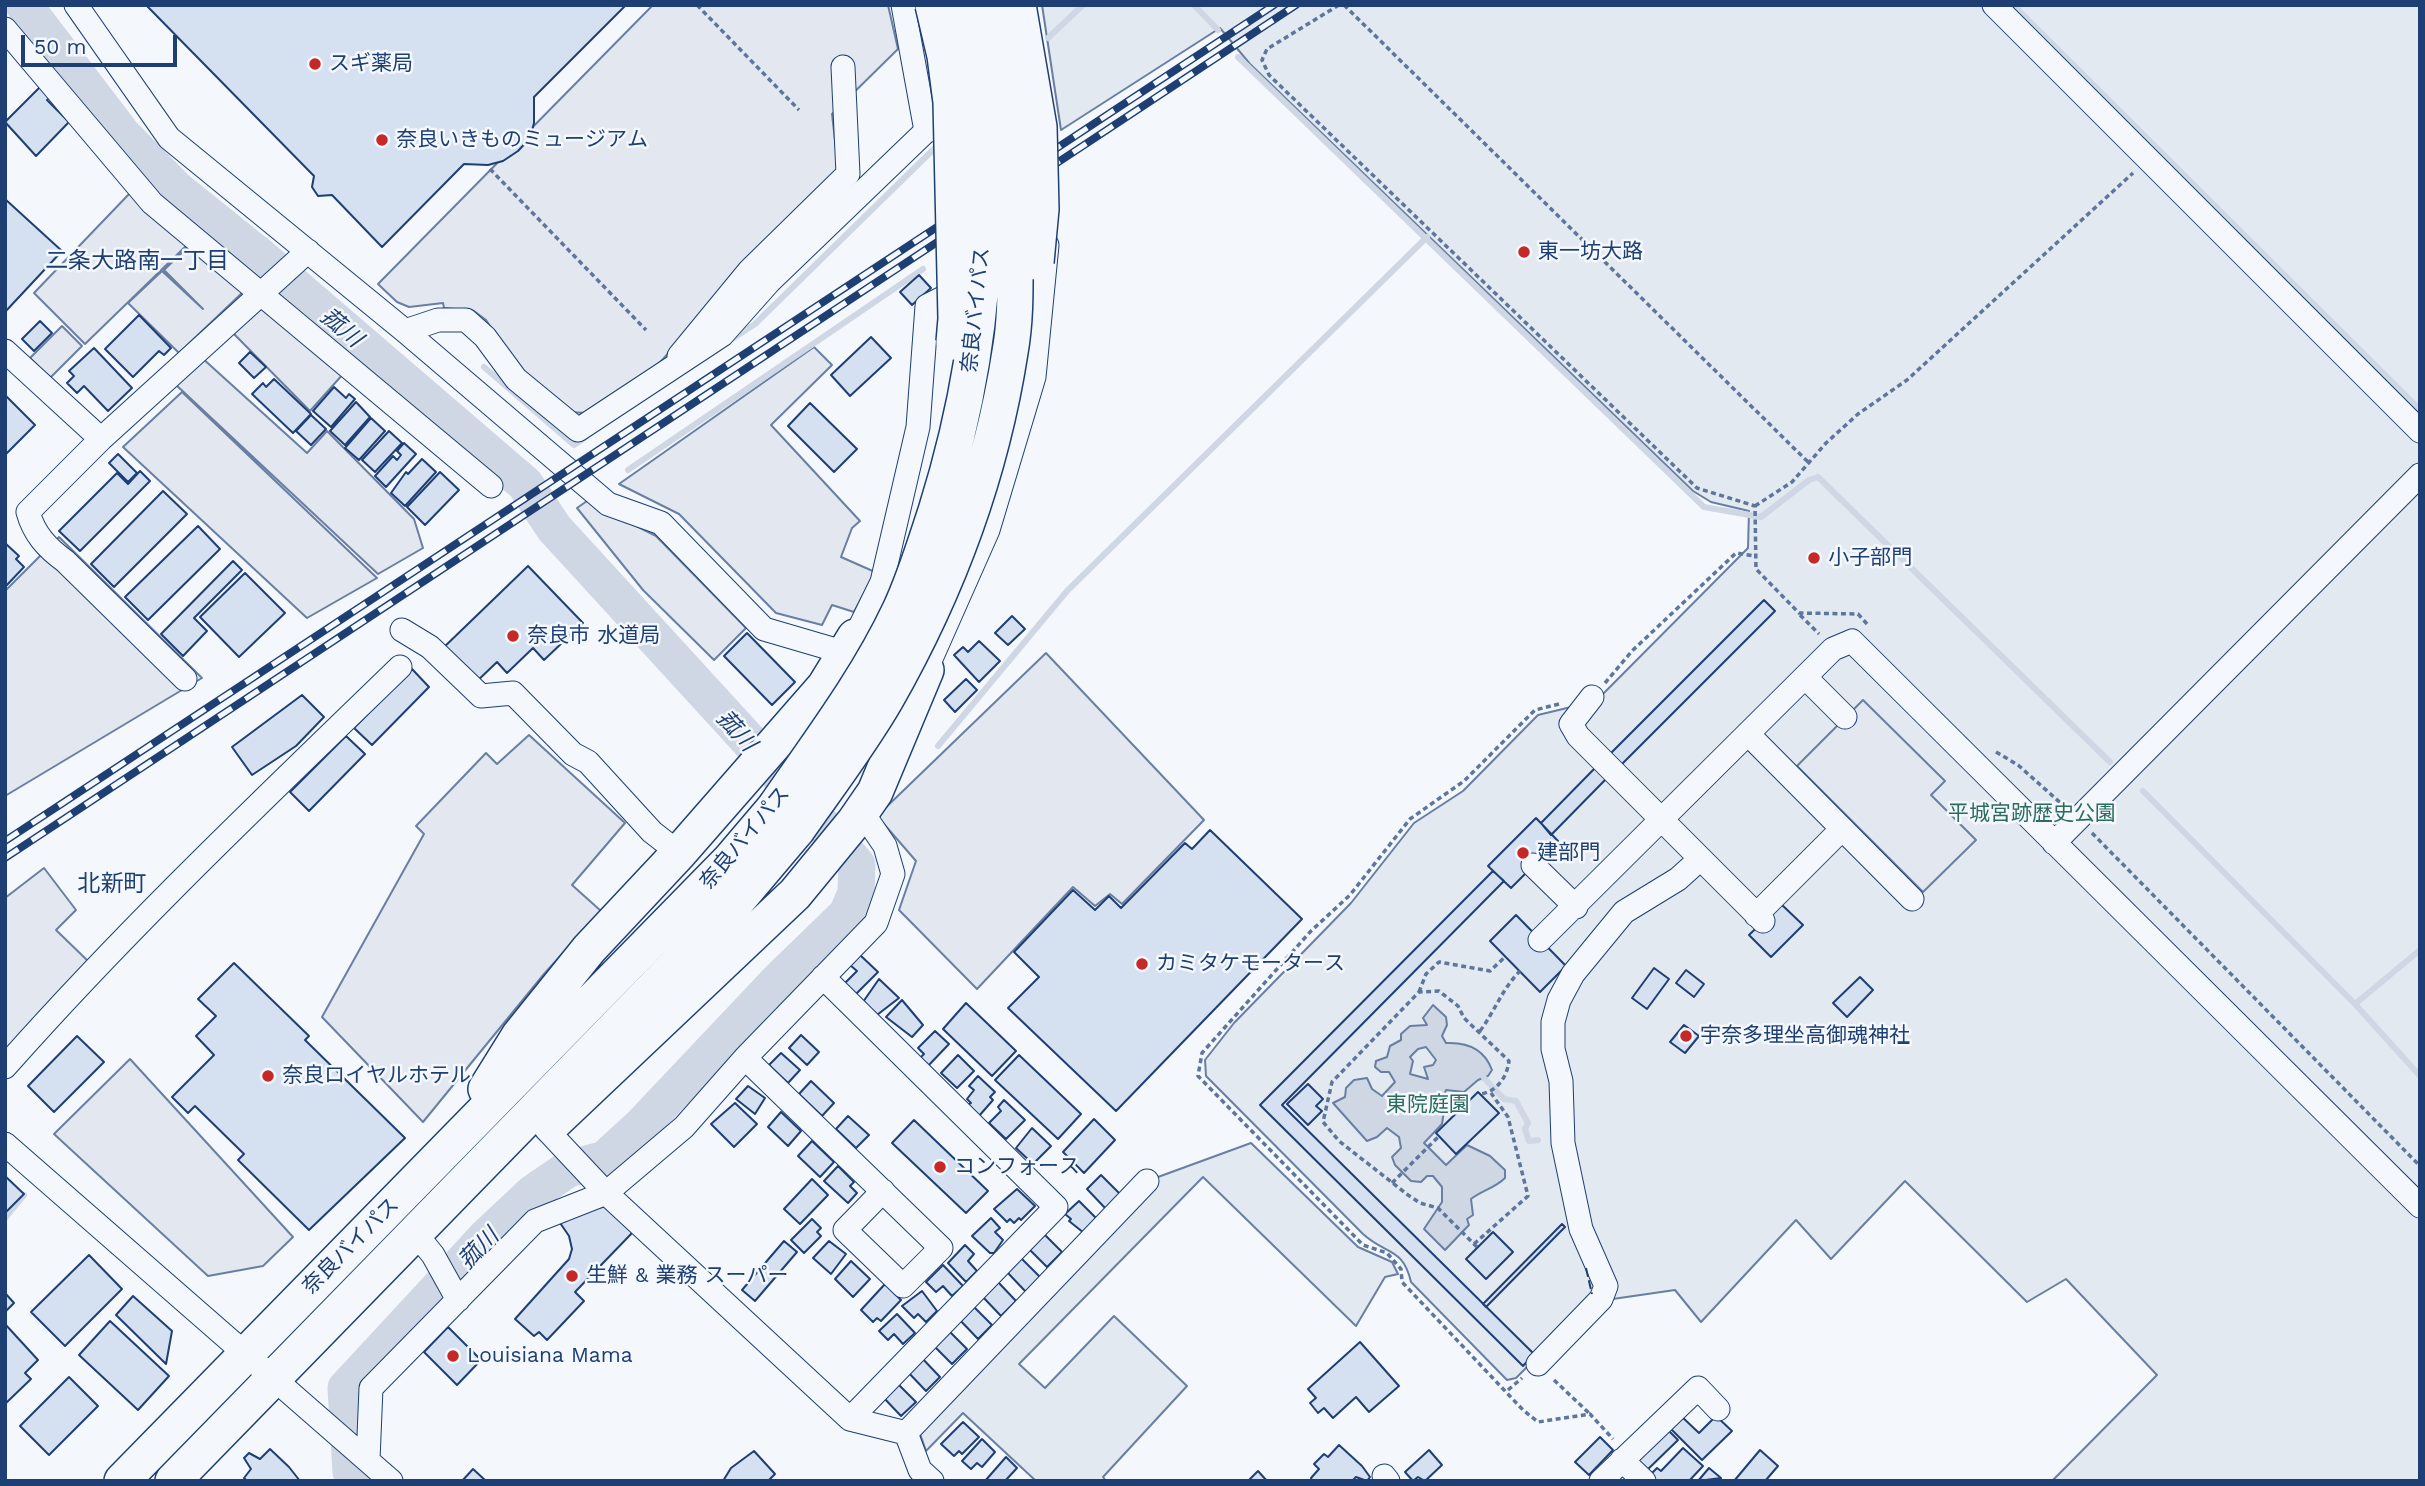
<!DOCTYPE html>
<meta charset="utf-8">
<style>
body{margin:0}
#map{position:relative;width:2425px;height:1486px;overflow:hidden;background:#f4f7fb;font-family:"Work Sans",sans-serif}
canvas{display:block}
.frame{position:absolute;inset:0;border:7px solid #1d3f73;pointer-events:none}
.scale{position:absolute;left:21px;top:35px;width:156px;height:32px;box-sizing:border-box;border:4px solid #1d3f73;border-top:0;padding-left:9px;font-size:21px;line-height:24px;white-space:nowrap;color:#1d3f73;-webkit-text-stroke:5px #f4f7fb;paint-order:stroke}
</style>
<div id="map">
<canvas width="2425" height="1486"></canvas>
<div class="frame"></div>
<div class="scale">50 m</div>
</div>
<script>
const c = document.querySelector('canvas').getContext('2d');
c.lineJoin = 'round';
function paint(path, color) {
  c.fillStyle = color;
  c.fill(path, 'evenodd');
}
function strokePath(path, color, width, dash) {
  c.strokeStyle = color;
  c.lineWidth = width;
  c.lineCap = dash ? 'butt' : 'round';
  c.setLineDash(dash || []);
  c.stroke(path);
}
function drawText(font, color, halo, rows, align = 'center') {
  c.font = font + ' "Work Sans","Noto Sans JP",sans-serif';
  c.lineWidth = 5;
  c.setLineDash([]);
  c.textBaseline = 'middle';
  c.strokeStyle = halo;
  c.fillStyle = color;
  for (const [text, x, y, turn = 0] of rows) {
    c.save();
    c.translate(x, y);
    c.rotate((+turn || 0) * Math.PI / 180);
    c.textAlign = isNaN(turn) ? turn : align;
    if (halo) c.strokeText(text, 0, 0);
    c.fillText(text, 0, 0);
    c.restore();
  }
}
const green = new Path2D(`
 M1042 5H2420V1481H2052L2157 1375 2066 1279 2027 1302 1905 1181 1831 1259 1796 1220 1701 1322 1675 1290 1592 1302 1516 1378 1507 1380 1411 1282C1403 1247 1386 1255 1363 1234L1206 1076 1205 1060 1234 1023 1351 903 1414 823 1463 791 1538 715 1596 701 1748 548 1749 511 1711 502 1693 491 1250 64 1220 28 1061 130Z
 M1251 1143 1358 1247 1392 1262 1398 1274 1385 1277 1356 1326 1203 1177 1019 1364 1045 1388 1114 1316 1187 1386 1103 1477 1106 1481H1036L963 1413 926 1451 917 1425 1070 1271 1158 1177Z`);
const parking = new Path2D(`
 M653 5H888L898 49 832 114 839 176 745 267 656 367 586 413 569 412 516 364 486 320 474 311 444 308 443 303 409 307 397 302 378 284Z
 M130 193 188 244 85 344 34 293Z
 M190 245 243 292 179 353 128 303 162 271 203 309 164 270Z
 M263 307 344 373 310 411 233 333Z
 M62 326 82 346 50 378 30 358Z
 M814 347 832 365 771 425 860 521 852 528 841 557 875 572 854 612 832 605 822 625 776 613 679 514 619 484Z
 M201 357 307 453 327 431 414 519 423 548 378 574 174 383Z
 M182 392 377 578 307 618 123 447Z
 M587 501 656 536 746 628 714 660 643 590 577 508Z
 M59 537 202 678 5 796V591Z
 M1046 653 1204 820 1122 904 1110 894 1095 906 1073 887 977 989 899 910 916 861 877 816Z
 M1863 700 1945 781 1931 795 1976 840 1923 892 1797 766Z
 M529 735 625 823 572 885 601 911 544 974 423 1122 322 1017 424 834 416 826 486 753 497 764Z
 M44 868 76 910 56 930 90 963 5 1056V898Z
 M130 1059 293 1237 263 1266 208 1276 54 1134Z`);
const water = new Path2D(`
 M1433 1005 1446 1017 1447 1025 1442 1036 1446 1043C1466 1042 1484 1048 1492 1070L1488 1076 1478 1080 1464 1092 1446 1090 1442 1102 1436 1099 1426 1104 1423 1111 1429 1114 1430 1108 1440 1107 1444 1111 1442 1124 1424 1143 1446 1165 1467 1145 1490 1156 1505 1170V1178C1495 1188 1483 1190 1471 1199L1473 1215 1467 1219 1469 1225 1445 1250 1424 1229 1442 1202V1187L1433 1176H1427L1421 1182 1411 1181 1395 1165 1392 1157 1401 1148 1399 1137 1387 1128 1377 1137 1367 1141 1333 1103 1345 1097 1346 1088 1354 1080 1367 1078 1372 1089 1382 1096 1395 1082 1389 1072H1381L1375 1067 1376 1061 1387 1057 1390 1046 1401 1040V1034L1410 1026 1427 1025 1423 1018ZM1426 1047 1436 1060 1433 1065 1424 1067 1428 1079 1410 1074 1413 1061 1410 1057 1418 1049Z`);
const stream = new Path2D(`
 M1194 5 1218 30
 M2013 5 2420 410
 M1048 38 1083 5
 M1238 57 1704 507 1761 517 1809 480 1818 477 2110 762
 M729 341 755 324 940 143
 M484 367 574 445 586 437
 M628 470 923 269
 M938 746 1067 591 1427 237
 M2143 791 2355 1004 2420 1076
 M2355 1004 2420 950
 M1484 1078 1504 1099 1516 1101 1528 1123 1525 1129 1529 1141 1538 1140
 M5 1218 24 1195`);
const river = new Path2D(`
 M24 5 122 134 176 189 262 258 525 484 554 528 749 741 857 865 856 893 847 914 780 979 641 1126 605 1159 568 1169 533 1193 486 1237 346 1388 351 1472 356 1481`);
const building = new Path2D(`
 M146 5H626L534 97V123L530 138 518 151 503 161 488 165 464 164 382 247 332 195 318 196 312 187 314 176Z
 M40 87 51 97 47 100 69 122 36 156 5 122Z
 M5 199 62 251 5 312Z
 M919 275 931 288 912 305 900 292Z
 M139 315 171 348 164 355 159 351 133 377 105 349Z
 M40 321 52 333 34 351 22 339Z
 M871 337 891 358 850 396 831 375Z
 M94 348 132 388 108 411 84 386 77 393 67 383 74 376 69 371Z
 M250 352 266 367 254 378 239 363Z
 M274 379 311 414 293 433 252 394 263 383 266 387Z
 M334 387 346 398 349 394 355 399 331 427 313 411Z
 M5 395 35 425 5 455Z
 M356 402 370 417 345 445 330 431Z
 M810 403 857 449 834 472 788 426Z
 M311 415 326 429 311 445 296 431Z
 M371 418 385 431 359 460 345 448Z
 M389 431 402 443 375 472 362 460Z
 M404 443 416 454 386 487 375 476 393 456 397 460 401 455 397 451Z
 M118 454 137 473 128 482 109 463Z
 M422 459 436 472 405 506 391 493 406 472 408 474Z
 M140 471 150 481 80 551 59 531 117 473 128 484Z
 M440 472 459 490 425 525 407 507Z
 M163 491 187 514 114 587 91 564Z
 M198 526 220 549 148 620 125 597Z
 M5 543 19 556 16 559 24 567 5 587Z
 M233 561 242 570 194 618 207 631 183 656 161 634Z
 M528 566 583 623 544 660 533 648 507 673 497 662 473 685 440 651Z
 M245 573 285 613 239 657 200 617Z
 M1764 600 1775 611 1619 767 1608 756Z
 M1012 616 1025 629 1008 645 995 633Z
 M747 633 795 682 772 705 724 656Z
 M979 641 1000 661 979 682 954 655 963 647 968 652Z
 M412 669 429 687 372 745 354 728Z
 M966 679 977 690 955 712 944 700Z
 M302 695 324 717 296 746 252 775 232 747Z
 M346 736 365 754 309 811 290 792Z
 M1597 766 1608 777 1551 835 1541 823Z
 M1536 818 1558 841 1511 888 1488 866Z
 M1210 830 1302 919 1116 1111 1008 1008 1039 977 1014 952 1073 890 1095 910 1109 896 1121 908 1185 843 1192 849Z
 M1493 871 1504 881 1282 1105 1534 1354 1523 1366 1260 1105Z
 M1781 904 1803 925 1771 957 1749 935Z
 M1516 915 1566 966 1540 992 1490 941Z
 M859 954 878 972 856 994 845 983 857 971 850 965Z
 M234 963 309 1036 305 1040 405 1138 309 1230 238 1160 244 1154 195 1106 188 1113 172 1097 214 1055 196 1036 216 1016 198 999Z
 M1654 968 1669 979 1647 1009 1632 998Z
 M1686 970 1704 984 1694 997 1676 983Z
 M1860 977 1873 990 1847 1017 1833 1003Z
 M879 979 899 998 877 1015 863 1002Z
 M902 1000 923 1025 912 1037 886 1017Z
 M966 1003 1016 1051 992 1076 943 1029Z
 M1684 1025 1699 1036 1685 1053 1670 1042Z
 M935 1031 949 1044 927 1067 919 1059 924 1054 918 1048Z
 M801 1035 819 1052 807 1065 789 1048Z
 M77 1036 104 1062 54 1112 28 1086Z
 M781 1053 800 1070 788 1083 769 1065Z
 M958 1055 974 1071 957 1088 941 1073Z
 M1019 1055 1081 1114 1058 1139 995 1080Z
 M978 1076 995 1092 990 1097 993 1100 979 1116 968 1105 971 1103 967 1099 974 1090 969 1086Z
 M811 1081 834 1103 822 1116 799 1094Z
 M1308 1084 1323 1099 1316 1106 1322 1111 1308 1125 1287 1104Z
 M748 1086 765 1098 755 1114 736 1099Z
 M1478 1092 1499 1113 1456 1154 1436 1133Z
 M1004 1100 1025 1120 1006 1139 989 1123 1001 1111 998 1107Z
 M735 1103 757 1124 734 1147 711 1124Z
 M781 1112 801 1131 788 1146 768 1127Z
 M848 1116 869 1135 856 1148 836 1129Z
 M1094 1119 1115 1140 1084 1173 1063 1152Z
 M914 1120 988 1191 966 1213 892 1143Z
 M1032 1128 1051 1146 1033 1164 1016 1148Z
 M812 1141 834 1162 820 1177 798 1156Z
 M838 1166 854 1182 850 1186 857 1193 848 1203 824 1181Z
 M1101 1175 1121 1195 1106 1209 1087 1189Z
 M5 1176 24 1194 5 1213Z
 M812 1179 828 1195 800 1224 784 1209Z
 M1017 1189 1035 1206 1021 1220 1019 1218 1014 1223 1010 1219 1007 1222 994 1209Z
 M1079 1201 1097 1219 1084 1233 1069 1221 1071 1219 1065 1214Z
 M607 1206 633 1232 575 1292 584 1301 547 1340 539 1332 534 1336 515 1319 569 1259 572 1249 569 1236 556 1217Z
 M991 1218 1000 1228 995 1232 1003 1240 994 1253H990L972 1236Z
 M812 1219 821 1228 817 1232 821 1236 804 1253 791 1240Z
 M1562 1224 1565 1227 1486 1307 1483 1304Z
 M1493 1232 1513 1252 1486 1279 1466 1259Z
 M1043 1233 1062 1252 1047 1267 1028 1248Z
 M784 1241 797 1252 755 1301 742 1290Z
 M829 1241 846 1254 831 1274 813 1258Z
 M965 1245 974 1254 968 1261 977 1271 966 1282 948 1263Z
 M89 1255 122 1289 65 1346 31 1312Z
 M1021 1258 1040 1277 1026 1292 1007 1272Z
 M851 1261 870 1279 853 1297 835 1279Z
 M943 1265 963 1286 952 1296 943 1286 936 1292 926 1282Z
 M998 1282 1016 1301 1001 1316 982 1296Z
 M885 1284 901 1300 881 1321 877 1318 873 1322 861 1310Z
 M922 1291 937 1311 926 1322 918 1314 914 1318 902 1306Z
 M5 1293 14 1303 5 1312Z
 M133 1296 172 1331 166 1364 116 1315Z
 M972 1305 992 1325 978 1339 958 1318Z
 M897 1314 915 1333 903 1344 894 1334 888 1340 879 1331Z
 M110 1321 169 1376 138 1410 79 1355Z
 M5 1324 38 1360 25 1373 31 1379 5 1404Z
 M448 1327 481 1360 457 1385 424 1352Z
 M948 1330 967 1349 952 1364 933 1345Z
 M1360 1342 1399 1386 1369 1412 1356 1397 1333 1418 1324 1408 1318 1413 1310 1403 1316 1398 1308 1389Z
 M920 1356 940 1377 926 1391 906 1370Z
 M69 1377 98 1406 49 1455 20 1426Z
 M897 1383 916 1402 901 1416 883 1397Z
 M1680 1415 1699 1433 1716 1416 1732 1431 1702 1460 1669 1427Z
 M963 1422 979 1437 962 1454 959 1451 954 1456 941 1444Z
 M1665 1427 1678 1440 1644 1473 1631 1460Z
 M1600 1437 1613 1450 1589 1475 1575 1462Z
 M982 1439 995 1452 982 1467 977 1463 971 1469 962 1461Z
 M1339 1445 1362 1466 1370 1477 1367 1481 1356 1477 1352 1481H1312L1311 1478 1319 1469 1314 1464 1324 1454 1328 1457Z
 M1683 1448 1703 1466 1689 1481H1656L1650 1475 1657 1468 1661 1471Z
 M270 1449 289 1467 300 1481H247L244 1478 251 1469 244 1458 249 1453 260 1459Z
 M1429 1450 1442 1465 1425 1481 1418 1477 1413 1481 1405 1472Z
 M1760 1450 1778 1466 1766 1480 1734 1481Z
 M754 1451 775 1474 768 1481H723L731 1468Z
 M1006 1457 1017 1468 1005 1481H985Z
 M1709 1468 1721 1478 1698 1481Z
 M473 1469 486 1481H462Z
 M1258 1471 1267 1481H1248Z`);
const path = new Path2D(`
 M697 5 799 110
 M1339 5 1267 49 1262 60 1269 75 1697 488 1755 506 1756 569 1799 613 1858 614 1867 624
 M1344 5 1809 463
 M490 169 646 330
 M1755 506 1792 482 1826 443 1858 414 1907 380 2133 173
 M1800 615 1819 634
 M1605 683 1632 651 1736 553 1755 556
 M1559 704 1535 710 1464 781 1410 819 1350 895 1311 931 1202 1053 1198 1076 1363 1245 1387 1253 1401 1269 1402 1282 1523 1410 1538 1422 1590 1414 1613 1439
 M1996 752 2018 765 2064 806
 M2092 833 2420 1166
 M1419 992 1426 974 1439 962 1490 971 1505 957
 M1480 1031C1495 1011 1502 989 1520 971
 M1392 1183 1439 1136
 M1474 1244 1528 1196 1508 1117 1491 1093
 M1477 1247 1438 1208 1420 1203 1408 1195 1339 1141 1323 1122 1332 1082 1419 992 1439 991 1458 1006 1464 1018 1509 1061C1507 1077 1497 1092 1480 1094
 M1554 1380 1590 1414
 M1508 1390 1522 1378`);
const minor = new Path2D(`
 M76 5 169 138 405 331 608 504 661 523 764 629 846 653
 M903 5 926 131 939 128
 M1994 5 2420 431
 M5 29 152 203 491 486
 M1047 245 1034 377 988 530 926 670 855 637 882 582 918 427 927 306Z
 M405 331 438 320H466L485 337 516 379 578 430 722 335 769 282 926 131
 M5 351 101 439 308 251
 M679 356 749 271 848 174 843 67
 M101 439 28 512C34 534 47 548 65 561L185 679
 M402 630 430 647 481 696 513 693 573 754 588 762 652 832 679 853
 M1805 677 1845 717
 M1592 697 1571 724 1578 736 1763 921
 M1748 734 1912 899
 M2054 843 2420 475
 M1533 865 1576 907
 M1756 915 1842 829
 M1540 940 1833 649 1852 641 2420 1206
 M823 977 1056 1207 850 1419
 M745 1058 941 1248 903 1286 845 1230 883 1191
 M5 1067C129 927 265 798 400 667
 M546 1129 606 1193 850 1419 906 1433 920 1470 932 1481
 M5 1144 391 1481
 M416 1234 433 1255 458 1300
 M1538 1364 1601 1299 1606 1286 1581 1229 1563 1143 1561 1081 1553 1049V1022L1559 1000 1573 974 1624 912 1678 879 1699 860
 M906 1433 1147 1181
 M368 1460 371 1388 535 1221 606 1193 684 1127 745 1058 876 923 893 874 885 846 862 812
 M1622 1460 1644 1481
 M1384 1476 1388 1481
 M1601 1481 1698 1388 1718 1409`);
const highway = new Path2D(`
 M486 1089 519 1036 589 949 679 853 825 686 855 637
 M551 1125 795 894 855 821 875 792 926 670
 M122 1481 730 860 775 807
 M173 1481 726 914 797 830`);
const rail = new Path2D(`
 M5 841 1274 5
 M5 858 1296 5`);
const highwayBridge = new Path2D(`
 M933 5 945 56 951 102 956 319 954 342
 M1018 5 1039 127 1041 209 1036 262
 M775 807C819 743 867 680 900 610 915 578 925 544 936 511 981 367 998 217 970 67 966 47 964 25 958 5
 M797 830C827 787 860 744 886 699 947 592 991 474 1010 352 1016 319 1015 285 1015 252 1016 163 1009 92 989 5`);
const fence = new Path2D(`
 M1586 1268 1592 1294`);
const markers = [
 [315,64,7,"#c62828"],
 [382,140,7,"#c62828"],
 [1524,252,7,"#c62828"],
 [1814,558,7,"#c62828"],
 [513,636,7,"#c62828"],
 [1523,853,7,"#c62828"],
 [1142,964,7,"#c62828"],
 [1686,1036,7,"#c62828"],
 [268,1076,7,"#c62828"],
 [940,1167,7,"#c62828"],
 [572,1276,7,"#c62828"],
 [453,1356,7,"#c62828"]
];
const poiNames = [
 ["スギ薬局",329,64],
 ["奈良いきものミュージアム",396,140],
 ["東一坊大路",1538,252],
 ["小子部門",1828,558],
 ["奈良市 水道局",527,636],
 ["建部門",1537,853],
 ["カミタケモータース",1156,964],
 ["宇奈多理坐高御魂神社",1700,1036],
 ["奈良ロイヤルホテル",282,1076],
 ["コンフォース",954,1167],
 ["生鮮 & 業務 スーパー",586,1276],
 ["Louisiana Mama",467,1356]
];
const streetNames = [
 ["奈良バイパス",976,310,-84],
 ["奈良バイパス",745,838,-50],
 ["奈良バイパス",351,1246,-45]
];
const parkNames = [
 ["平城宮跡歴史公園",2032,814],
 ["東院庭園",1428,1105]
];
const neighbourhoodNames = [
 ["二条大路南一丁目",137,261],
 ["北新町",112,884]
];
const waterNames = [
 ["菰川",341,328,40],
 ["菰川",736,731,48],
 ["菰川",479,1249,-46]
];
paint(green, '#e3e9f0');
strokePath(green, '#687fa3', 2);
paint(parking, '#e3e8f0');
strokePath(parking, '#687fa3', 2);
paint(water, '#cfd7e4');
strokePath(water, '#687fa3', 2);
strokePath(stream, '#cfd7e4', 6);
strokePath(river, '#cfd7e4', 37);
paint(building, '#d5e0f0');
strokePath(building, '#1d3f73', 2);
strokePath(minor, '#1d3f73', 25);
strokePath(highway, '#1d3f73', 38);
strokePath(path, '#5e769c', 3.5, [5, 3.5]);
strokePath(minor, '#f4f7fb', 23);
strokePath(highway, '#f4f7fb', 35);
strokePath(rail, '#1d3f73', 8);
strokePath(rail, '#f4f7fb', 5, [16]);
strokePath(highwayBridge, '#1d3f73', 38, []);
strokePath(highwayBridge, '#f4f7fb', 35);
strokePath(fence, '#1d3f73', 2, [9, 3.5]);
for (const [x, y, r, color] of markers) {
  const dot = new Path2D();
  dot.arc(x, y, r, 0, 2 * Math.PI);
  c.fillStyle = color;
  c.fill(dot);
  strokePath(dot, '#f4f7fb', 2.5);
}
drawText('21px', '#1d3f73', '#f4f7fb', poiNames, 'left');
drawText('21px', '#1d3f73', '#f4f7fb', streetNames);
drawText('21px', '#2c6c60', '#f4f7fb', parkNames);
drawText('23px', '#1d3f73', '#f4f7fb', neighbourhoodNames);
drawText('italic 23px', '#1d3f73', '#f4f7fb', waterNames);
</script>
